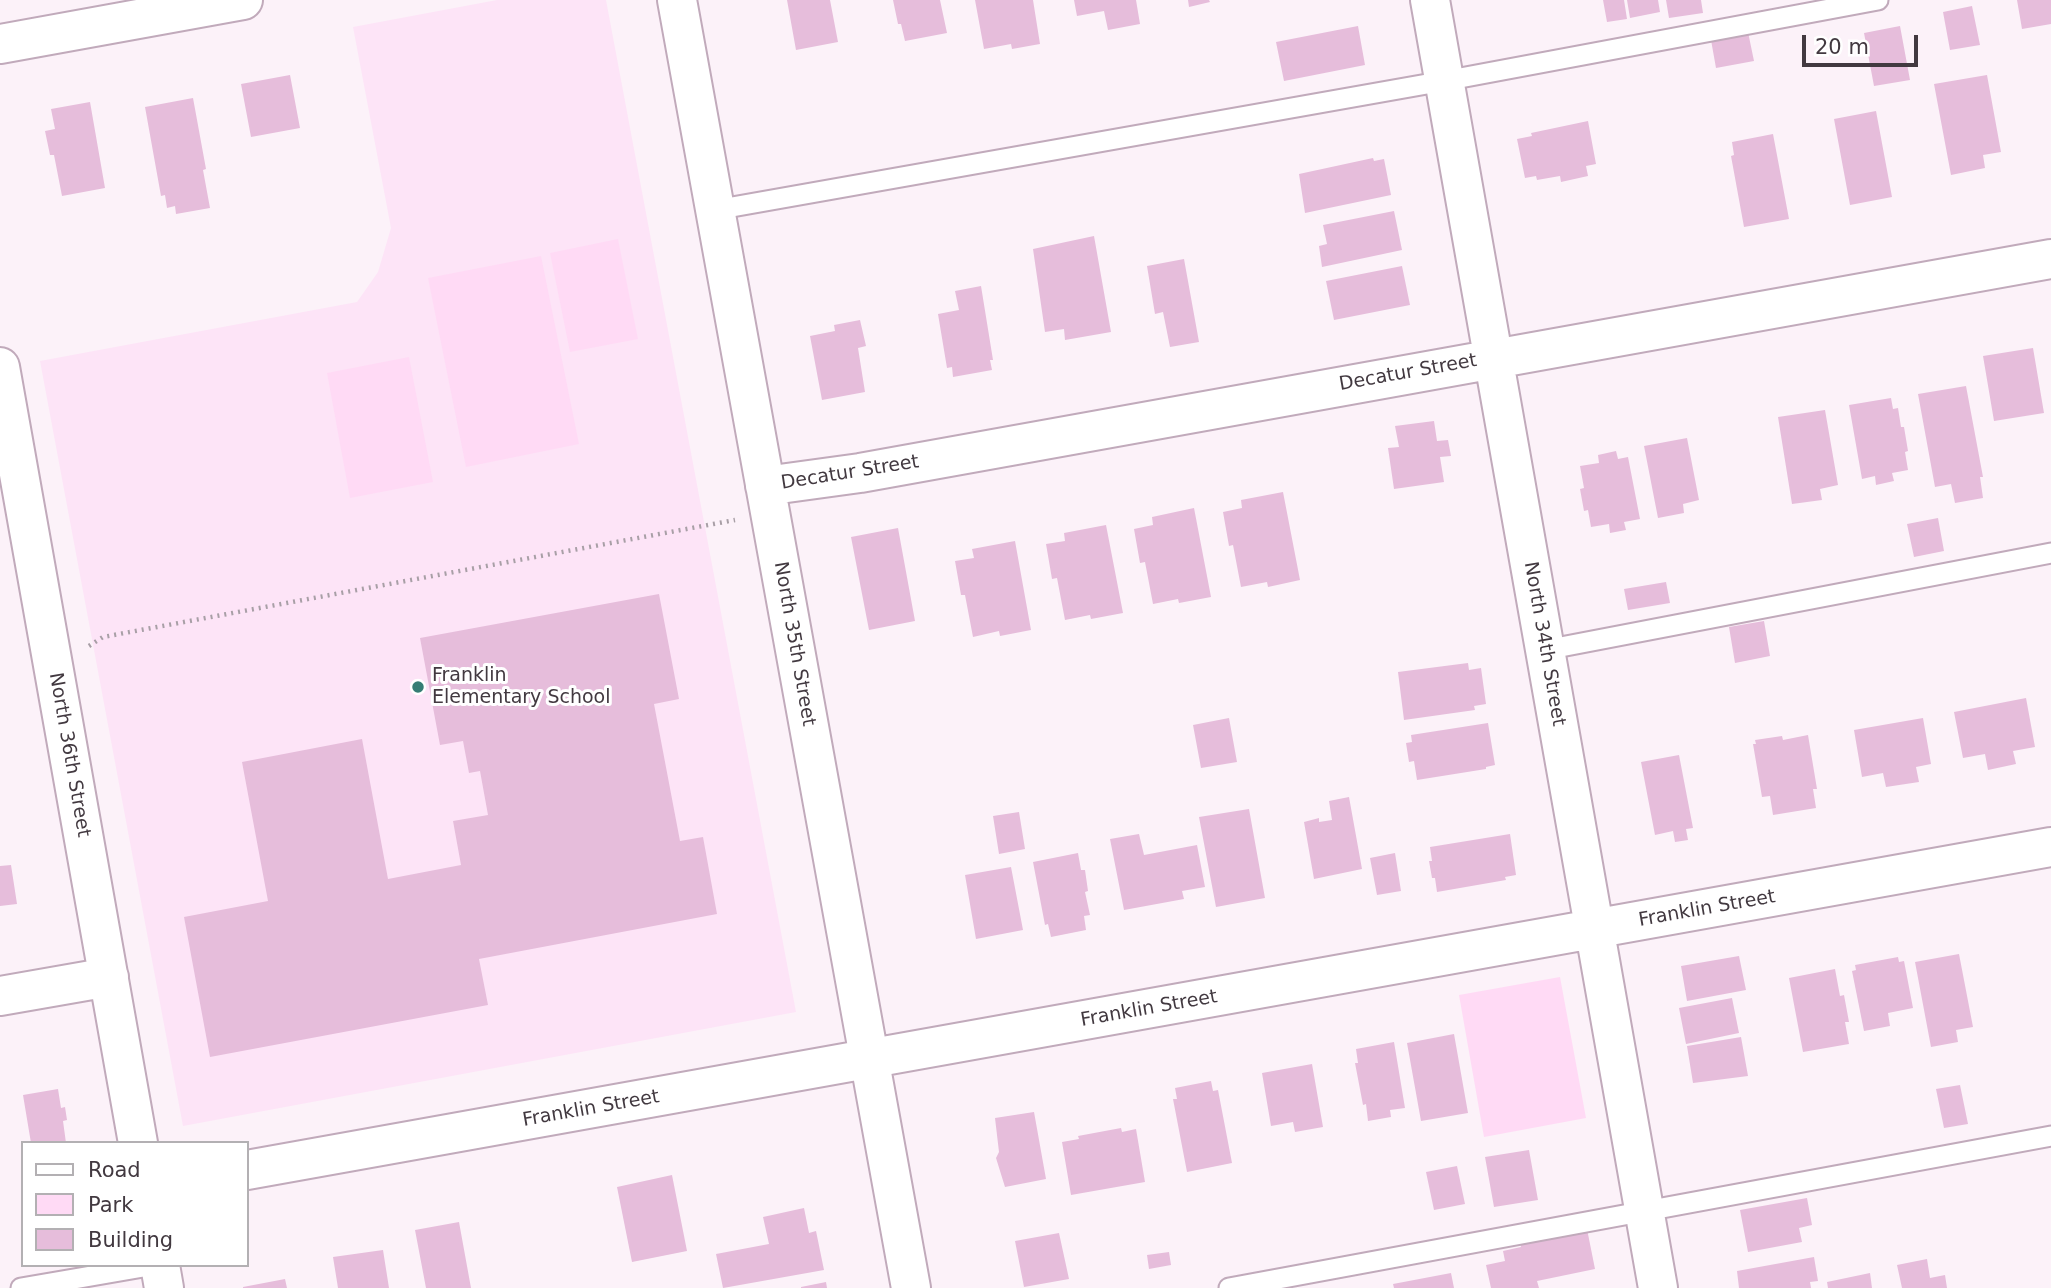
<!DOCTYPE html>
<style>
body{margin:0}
#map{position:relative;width:2051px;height:1288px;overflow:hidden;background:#fcf2f9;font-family:"DejaVu Sans",sans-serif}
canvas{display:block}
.legend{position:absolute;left:21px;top:1141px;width:228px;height:126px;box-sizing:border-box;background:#fff;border:2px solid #b3b0b3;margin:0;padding:9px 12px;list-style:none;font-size:21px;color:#423940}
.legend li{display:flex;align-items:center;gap:14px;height:35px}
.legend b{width:35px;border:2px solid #b3b0b3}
.scale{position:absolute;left:1802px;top:35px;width:116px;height:32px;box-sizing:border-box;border:4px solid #423940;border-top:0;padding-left:9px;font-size:21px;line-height:24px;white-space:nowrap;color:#423940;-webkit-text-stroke:5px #fff;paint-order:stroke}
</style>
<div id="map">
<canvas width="2051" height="1288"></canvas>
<ul class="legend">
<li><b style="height:9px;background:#fff"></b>Road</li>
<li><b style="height:19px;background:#ffdaf5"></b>Park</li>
<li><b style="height:19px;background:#e6bddb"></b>Building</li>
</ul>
<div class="scale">20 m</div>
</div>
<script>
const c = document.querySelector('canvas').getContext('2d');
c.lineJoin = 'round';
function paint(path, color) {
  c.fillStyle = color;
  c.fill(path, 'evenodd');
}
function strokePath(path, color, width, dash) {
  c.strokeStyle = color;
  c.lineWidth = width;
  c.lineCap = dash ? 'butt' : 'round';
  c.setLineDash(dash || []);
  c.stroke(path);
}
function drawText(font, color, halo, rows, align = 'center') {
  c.font = font + ' "DejaVu Sans",sans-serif';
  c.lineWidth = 6;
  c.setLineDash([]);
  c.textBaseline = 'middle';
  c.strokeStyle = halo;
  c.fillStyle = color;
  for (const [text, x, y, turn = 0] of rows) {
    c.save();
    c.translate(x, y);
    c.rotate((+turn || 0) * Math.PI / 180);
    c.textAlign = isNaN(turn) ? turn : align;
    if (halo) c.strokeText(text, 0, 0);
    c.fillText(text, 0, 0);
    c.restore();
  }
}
const built = new Path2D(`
 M497 0H606L796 1012 183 1126 40 361 357 302 378 272 391 228 353 27Z`);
const green = new Path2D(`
 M618 239 638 339 570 352 550 253Z
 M541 256 579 444 466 467 428 278Z
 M409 357 433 482 350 498 327 373Z
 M1560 977 1586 1118 1484 1137 1459 995Z`);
const building = new Path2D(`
 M787 0H830L838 42 796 50Z
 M893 0H940L947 33 905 41 901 24H898Z
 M975 0H1033L1040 44 1012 49 1011 44 984 49Z
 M1074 0H1136L1140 24 1108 30 1104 11 1077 16Z
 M1188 0H1209L1210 2 1189 7Z
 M1603 0H1624L1627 19 1607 22Z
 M1627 0H1658L1660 12 1630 18Z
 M1666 0H1701L1703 13 1669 18Z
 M2017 0H2051V24L2022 29Z
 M1972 6 1980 45 1950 50 1943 12Z
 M1358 26 1365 65 1284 81 1276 42Z
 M1900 26 1910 80 1874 86 1864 33Z
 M1748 32 1754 61 1716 68 1711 40Z
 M290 75 300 128 251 137 241 84Z
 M1987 75 2001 152 1983 155 1985 168 1951 175 1934 84Z
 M193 98 206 169 203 170 210 208 176 214 175 206 167 208 165 195 161 196 145 107Z
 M90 102 105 188 62 196 54 155H50L45 131 55 129 51 109Z
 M1876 111 1892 197 1850 205 1834 119Z
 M1588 121 1596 164 1586 166 1588 176 1561 182 1560 176 1537 180 1536 176 1525 178 1517 139 1532 136 1531 133Z
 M1773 134 1789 219 1744 227 1731 156 1734 155 1732 142Z
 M1373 158 1374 161 1384 159 1391 195 1305 213 1299 174Z
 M1394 211 1402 250 1322 267 1319 246 1327 244 1323 225Z
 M1094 236 1111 332 1065 340 1064 329 1045 332 1033 249Z
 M1184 259 1199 342 1170 347 1163 312 1155 314 1147 266Z
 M1402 266 1410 305 1334 320 1326 281Z
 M981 286 993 360H990L992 370 953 377 952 367 947 368 938 314 959 310 955 291Z
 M860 320 866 346 858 348 865 392 822 400 810 336 835 331 834 325Z
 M2033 348 2044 413 1994 421 1983 356Z
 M1966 386 1983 477H1980L1983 498 1955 503 1951 484 1935 487 1918 394Z
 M1891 398 1893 409 1898 408 1901 427H1904L1908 451 1905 452 1908 470 1892 473 1894 481 1876 485 1875 476 1862 479 1849 405Z
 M1825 410 1838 485 1820 489 1822 500 1792 504 1778 417Z
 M1434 421 1437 441 1448 440 1451 456 1440 457 1444 482 1394 489 1388 448 1399 447 1395 426Z
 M1687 438 1699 500 1683 504 1684 513 1658 518 1644 446Z
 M1616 451 1618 459 1628 457 1640 519 1624 522 1626 530 1610 533 1609 524 1591 527 1588 510 1584 511 1580 489 1584 488 1580 466 1599 463 1598 455Z
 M1283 492 1300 580 1268 587 1267 582 1241 587 1233 545 1229 546 1223 512 1242 508 1241 500Z
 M1194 508 1211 597 1179 603 1178 599 1153 604 1145 562 1140 563 1134 529 1153 525 1152 517Z
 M1938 518 1944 551 1914 557 1907 524Z
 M1106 525 1123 613 1091 619 1090 615 1065 620 1057 578 1052 579 1046 544 1065 541 1064 533Z
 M898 528 915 621 869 630 851 537Z
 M1015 541 1031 630 1000 636 999 631 973 637 965 595H961L955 561 974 558 972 549Z
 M1666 582 1670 603 1628 610 1624 589Z
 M659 594 679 699 654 704 680 841 703 837 717 914 479 959 488 1005 210 1057 184 917 268 901 242 762 362 739 388 879 461 865 453 821 488 815 480 771 469 773 463 741 440 745 420 638Z
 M1764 621 1770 656 1735 663 1729 627Z
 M1468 663 1469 670 1481 668 1486 704 1474 706 1475 710 1404 720 1398 672Z
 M2026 698 2035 747 2013 751 2016 764 1988 770 1985 754 1963 758 1954 712Z
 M1229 718 1237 762 1201 768 1193 725Z
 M1923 718 1931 764 1916 767 1919 782 1886 787 1883 773 1862 777 1854 730Z
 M1488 723 1495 765 1486 767V769L1417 780 1414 761 1409 762 1406 743 1412 742 1411 735Z
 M1808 735 1817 789H1813L1816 808 1773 815 1770 796 1762 797 1753 744H1756L1755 740 1782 736 1783 740Z
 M1679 755 1693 828 1686 829 1688 840 1675 842 1673 831 1655 835 1641 762Z
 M1349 797 1362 869 1314 879 1304 822 1319 818V822L1332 820 1329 801Z
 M1249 809 1265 898 1216 907 1199 817Z
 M1019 812 1025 849 999 854 993 816Z
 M1139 834 1144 855 1197 845 1205 887 1182 891 1184 899 1124 910 1110 839Z
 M1510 834 1516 875 1505 877 1506 880 1437 892 1435 878H1432L1429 861H1432L1430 847Z
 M1078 853 1081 870H1085L1088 891 1085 892 1090 915 1084 916 1086 930 1051 937 1048 924 1045 925 1033 862Z
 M1395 853 1401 891 1377 895 1370 858Z
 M11 865 17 904 0 906V866Z
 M1011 867 1023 930 976 939 965 875Z
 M1959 954 1973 1027 1956 1030 1958 1042 1931 1047 1915 962Z
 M1739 956 1746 990 1687 1001 1681 966Z
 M1898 957 1899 962 1904 961 1913 1008 1888 1013 1890 1026 1864 1031 1852 971 1856 970 1855 965Z
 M1835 969 1840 996 1844 995 1849 1022H1845L1849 1044 1803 1052 1789 978Z
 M1732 998 1739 1033 1686 1044 1679 1008Z
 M1454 1034 1468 1113 1421 1121 1407 1043Z
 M1741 1037 1748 1076 1693 1083 1687 1046Z
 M1394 1042 1405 1108 1390 1110 1391 1117 1368 1121 1366 1104 1363 1105 1355 1063H1358L1356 1049Z
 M1312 1064 1323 1127 1295 1132 1293 1122 1271 1126 1262 1073Z
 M1211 1081 1213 1091 1218 1090 1232 1163 1187 1172 1173 1099H1177L1175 1088Z
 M1960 1085 1968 1124 1944 1128 1936 1089Z
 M58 1089 61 1108 65 1107 67 1120 63 1121 66 1143H31L23 1095Z
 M1034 1112 1046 1179 1005 1187 996 1158 999 1152 995 1118Z
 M1121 1128 1122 1132 1136 1129 1145 1182 1071 1195 1062 1142 1079 1139 1078 1136Z
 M1529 1150 1538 1200 1494 1207 1485 1157Z
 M1457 1166 1465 1204 1434 1210 1426 1172Z
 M672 1175 687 1251 632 1262 617 1187Z
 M1807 1198 1812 1225 1799 1228 1802 1242 1748 1252 1740 1210Z
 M804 1208 809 1233 816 1231 824 1270 723 1288 716 1254 769 1244 763 1217Z
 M459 1222 471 1288H426L415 1230Z
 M1587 1229 1595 1269 1537 1281 1539 1288H1491L1486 1265 1505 1261 1503 1251 1521 1247 1520 1243Z
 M1059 1233 1069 1279 1024 1287 1015 1241Z
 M383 1250 389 1288H338L333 1257Z
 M1169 1252 1171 1265 1149 1269 1147 1255Z
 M1814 1257 1818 1281 1810 1282 1811 1288H1739L1737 1271Z
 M1927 1259 1930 1278 1945 1275 1947 1288H1902L1897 1265Z
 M1451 1273 1454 1288H1394L1393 1284Z
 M1870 1273 1872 1288H1828L1827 1282Z
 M285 1279 287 1288H243V1287Z
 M826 1282 827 1288H801V1287Z`);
const path = new Path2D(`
 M89 646 103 637 735 520`);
const service = new Path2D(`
 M715 210 1444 81 1878 0
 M1545 650 2051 553
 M21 1288 155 1265
 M1229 1288 2051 1136`);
const minor = new Path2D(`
 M677 0 911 1288
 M1430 0 1658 1288
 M0 44 243 0
 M0 367 138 1143
 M765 486 860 473 2051 259
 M0 996 109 977
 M247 1170 2051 847
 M160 1265 164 1288`);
const markers = [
 [418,687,7,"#367d75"]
];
const streetNames = [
 ["Decatur Street",1408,373,-10],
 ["Decatur Street",850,473,-9],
 ["North 35th Street",794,644,80],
 ["North 34th Street",1544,644,80],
 ["North 36th Street",69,755,80],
 ["Franklin Street",1707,909,-10],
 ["Franklin Street",1149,1009,-10],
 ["Franklin Street",591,1109,-10]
];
const poiNames = [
 ["Franklin",432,676],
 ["Elementary School",432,698]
];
paint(built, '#fde4f7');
paint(green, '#ffdaf5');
paint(building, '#e6bddb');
strokePath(service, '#c1aabb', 23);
strokePath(minor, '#c1aabb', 42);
strokePath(path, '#a89fa6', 4.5, [2, 5]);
strokePath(service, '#fff', 19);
strokePath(minor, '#fff', 38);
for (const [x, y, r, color] of markers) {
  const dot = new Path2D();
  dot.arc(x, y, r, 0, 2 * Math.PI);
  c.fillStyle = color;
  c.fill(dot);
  strokePath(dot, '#fff', 2.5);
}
drawText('19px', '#423940', '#fff', streetNames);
drawText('19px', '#423940', '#fff', poiNames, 'left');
</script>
